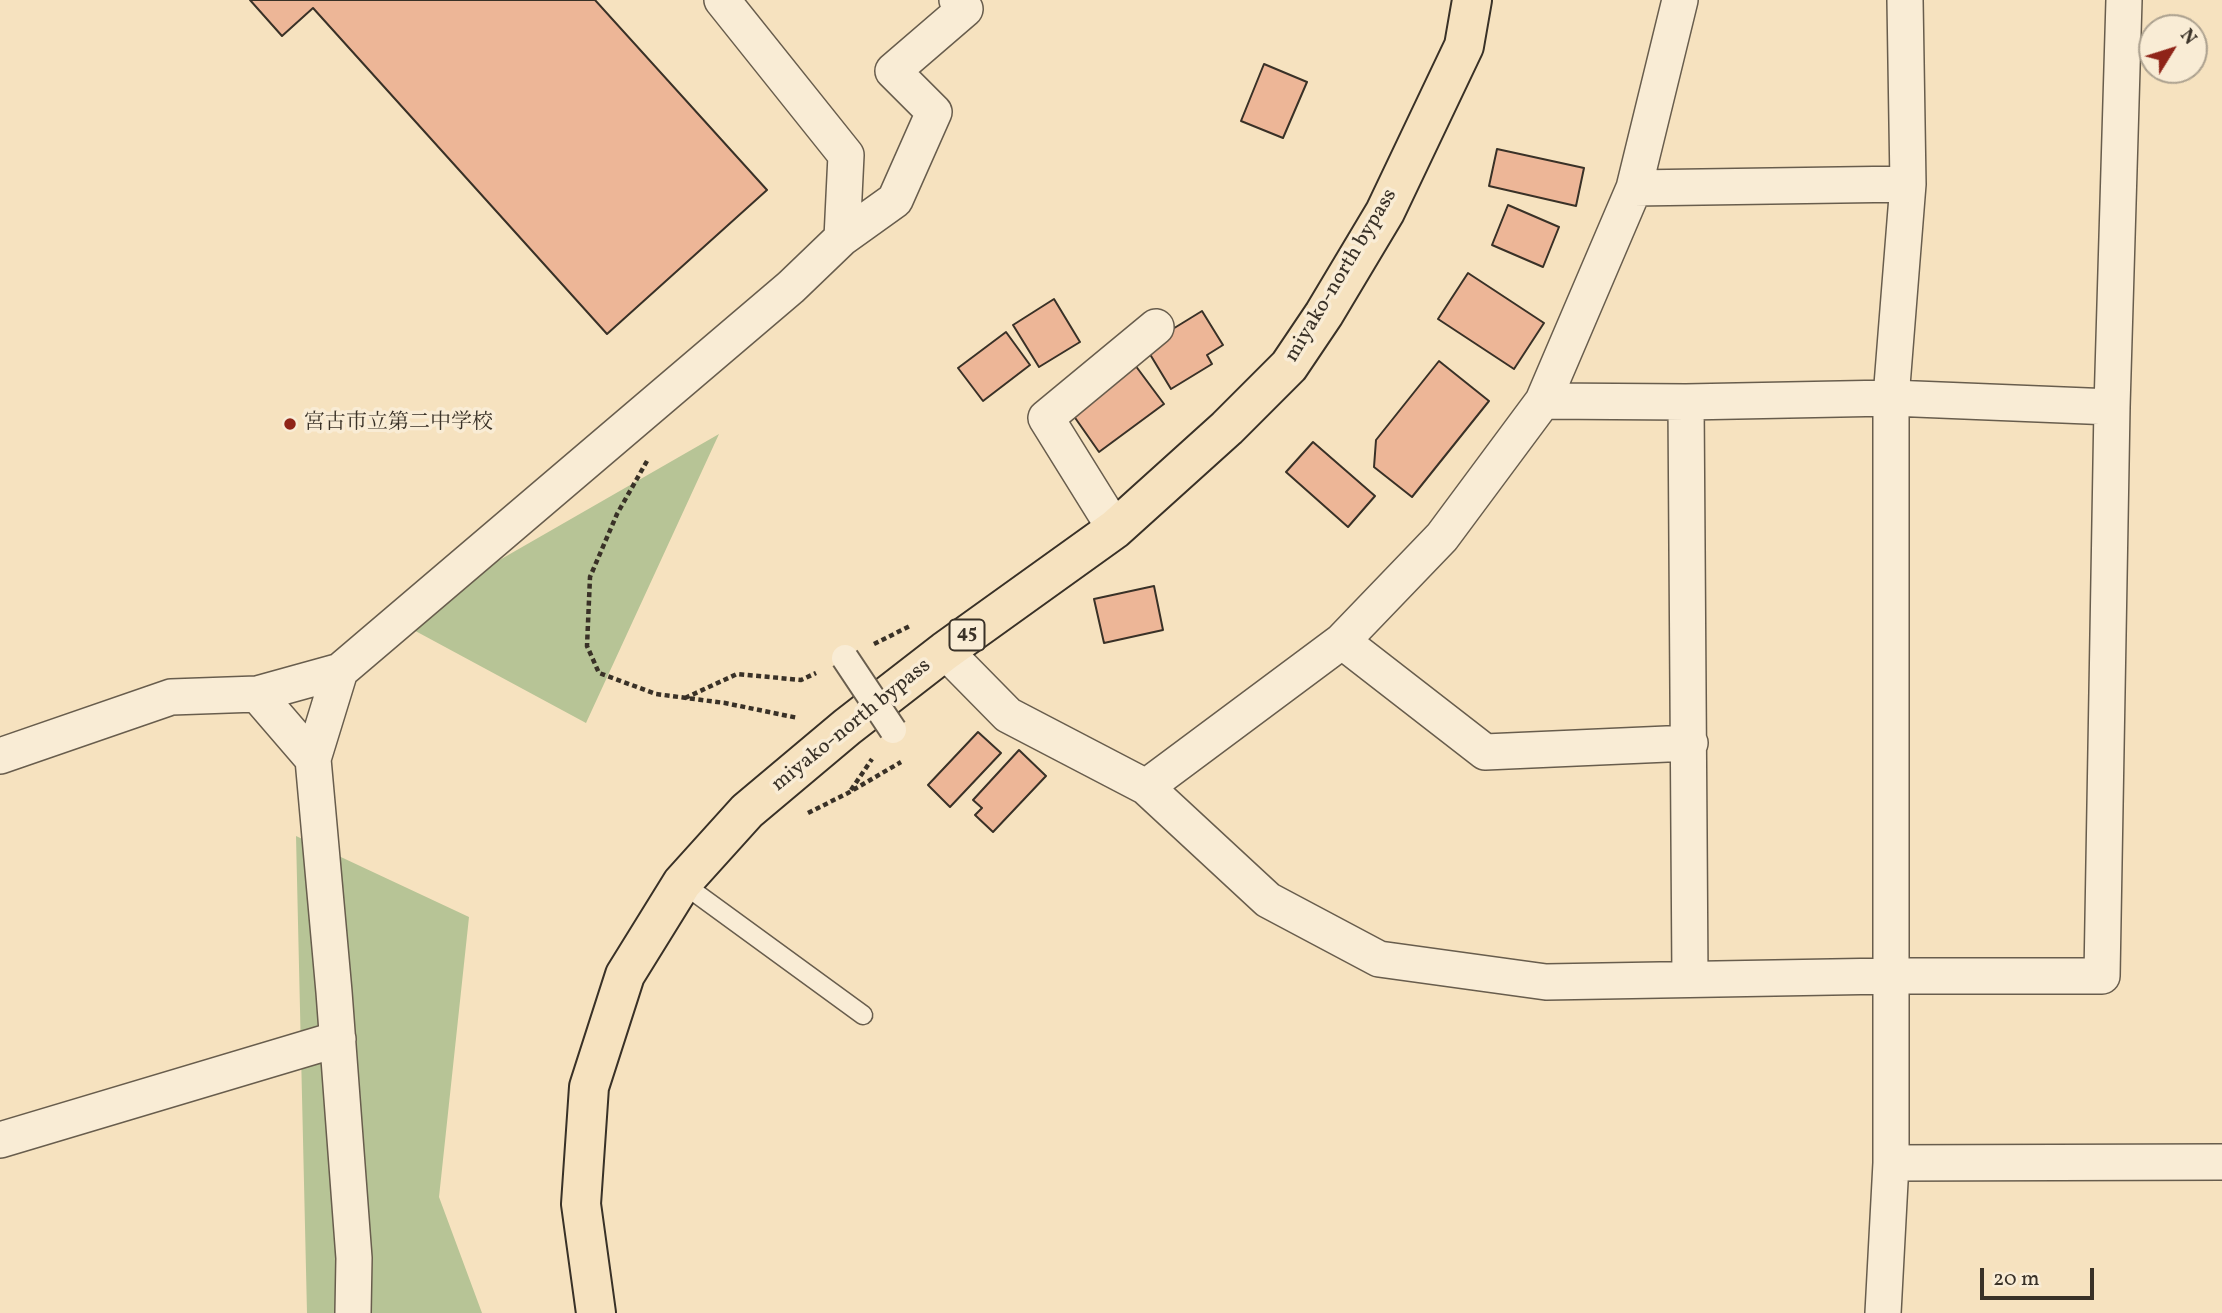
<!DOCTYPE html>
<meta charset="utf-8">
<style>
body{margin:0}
#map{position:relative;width:2222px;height:1313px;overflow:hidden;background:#f6e2bf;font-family:Vollkorn,serif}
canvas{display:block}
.north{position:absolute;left:2138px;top:14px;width:70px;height:70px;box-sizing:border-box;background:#f9ecd5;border:2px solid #aca18f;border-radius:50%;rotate:52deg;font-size:19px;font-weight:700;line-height:28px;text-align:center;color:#393127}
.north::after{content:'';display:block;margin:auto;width:24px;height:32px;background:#8f2418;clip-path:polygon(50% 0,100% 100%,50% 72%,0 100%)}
.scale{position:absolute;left:1980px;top:1268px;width:114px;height:32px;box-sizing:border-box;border:4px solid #393127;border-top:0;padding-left:9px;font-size:21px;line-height:24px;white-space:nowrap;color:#393127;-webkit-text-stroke:5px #f9ecd5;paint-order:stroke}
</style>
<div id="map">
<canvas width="2222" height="1313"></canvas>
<div class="north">N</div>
<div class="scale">20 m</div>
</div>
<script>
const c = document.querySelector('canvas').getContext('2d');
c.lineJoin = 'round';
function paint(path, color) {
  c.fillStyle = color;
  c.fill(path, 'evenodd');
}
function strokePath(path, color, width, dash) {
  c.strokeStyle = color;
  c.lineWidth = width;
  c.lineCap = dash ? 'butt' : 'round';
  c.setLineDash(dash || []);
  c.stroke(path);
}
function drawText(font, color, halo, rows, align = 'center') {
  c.font = font + ' Vollkorn,"Noto Serif JP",serif';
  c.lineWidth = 7;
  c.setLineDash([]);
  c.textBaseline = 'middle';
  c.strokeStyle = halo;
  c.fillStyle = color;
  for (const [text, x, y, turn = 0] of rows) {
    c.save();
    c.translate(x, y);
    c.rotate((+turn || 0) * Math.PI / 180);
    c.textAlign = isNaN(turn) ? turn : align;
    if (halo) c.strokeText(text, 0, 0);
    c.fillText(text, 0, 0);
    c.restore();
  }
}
const green = new Path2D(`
 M719 434 586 723 395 620Z
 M296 836 469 917 439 1197 482 1313H307Z`);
const building = new Path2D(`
 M250 0H595L767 190 607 334 313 8 282 36Z
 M1264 64 1307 82 1283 138 1241 121Z
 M1497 149 1584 168 1576 206 1489 186Z
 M1508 205 1559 227 1543 267 1492 245Z
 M1468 273 1544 323 1514 369 1438 319Z
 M1054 299 1080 342 1039 367 1013 325Z
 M1202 311 1223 345 1207 355 1212 364 1171 389 1145 346Z
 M1006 332 1030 365 983 401 958 368Z
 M1439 361 1489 401 1412 497 1374 467 1376 440Z
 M1135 365 1164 404 1099 452 1071 412Z
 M1313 442 1375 496 1348 527 1286 472Z
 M1154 586 1163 630 1104 643 1094 599Z
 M978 732 1001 753 950 807 928 785Z
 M1019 750 1046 776 993 832 975 815 982 808 973 800Z`);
const path = new Path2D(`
 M647 461 617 514 590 577 587 646 599 673 656 694 725 703 798 718
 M874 644 910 626
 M685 698 737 674 801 680 816 673
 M851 790 872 759
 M808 813 848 793 901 762`);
const service = new Path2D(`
 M682 883 863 1015`);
const minor = new Path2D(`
 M1634 188 1908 184
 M842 238 895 200 934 112 893 71 965 9 957 0
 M1543 401 1686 402 1891 398 2112 407
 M1686 402 1690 979
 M1115 529 1046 418 1156 327
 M1342 641 1485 752 1690 743
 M945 651 1008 715 1146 787 1268 900 1379 959 1546 982 1889 976H2102L2112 407 2124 0
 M340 671 313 759 334 992 354 1258 353 1313
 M257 694 313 759
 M0 756 171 697 257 694 340 671 791 287 842 238 846 155 722 0
 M1146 787 1342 641 1442 537 1543 401 1634 188 1680 0
 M0 1140 338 1039
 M1891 1163 2222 1162
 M1883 1313 1891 1163V398L1908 184 1905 0`);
const trunk = new Path2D(`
 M596 1313 581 1204 589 1087 625 975 682 883 747 811 847 727 945 651 1115 529 1227 428 1289 366 1324 314 1385 212 1464 46 1472 0`);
const pedestrianBridge = new Path2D(`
 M845 658 893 730`);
const markers = [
 [290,424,7,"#8f2418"]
];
const shields = [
 [967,635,35]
];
const shieldNames = [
 ["45",967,635]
];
const streetNames = [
 ["miyako-north bypass",1342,276,-59],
 ["miyako-north bypass",852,726,-39]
];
const poiNames = [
 ["宮古市立第二中学校",304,424]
];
paint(green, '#b7c496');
paint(building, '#edb697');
strokePath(building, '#393127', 2);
strokePath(service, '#685d4d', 21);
strokePath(minor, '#685d4d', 38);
strokePath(trunk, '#393127', 42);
strokePath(path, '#393127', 4.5, [5, 3.5]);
strokePath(service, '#f9ecd5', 18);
strokePath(minor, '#f9ecd5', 35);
strokePath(trunk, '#f6e2bf', 38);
strokePath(pedestrianBridge, '#685d4d', 30, []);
strokePath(pedestrianBridge, '#f9ecd5', 26);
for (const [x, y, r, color] of markers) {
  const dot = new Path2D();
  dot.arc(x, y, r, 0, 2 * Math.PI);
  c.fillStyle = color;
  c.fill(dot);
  strokePath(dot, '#f9ecd5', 2.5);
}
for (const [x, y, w] of shields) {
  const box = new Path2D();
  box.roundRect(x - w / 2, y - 15.5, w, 31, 5);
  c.fillStyle = '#f9ecd5';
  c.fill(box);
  strokePath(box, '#393127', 2);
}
drawText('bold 19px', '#393127', null, shieldNames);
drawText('21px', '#393127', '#f9ecd5', streetNames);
drawText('21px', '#393127', '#f9ecd5', poiNames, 'left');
</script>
